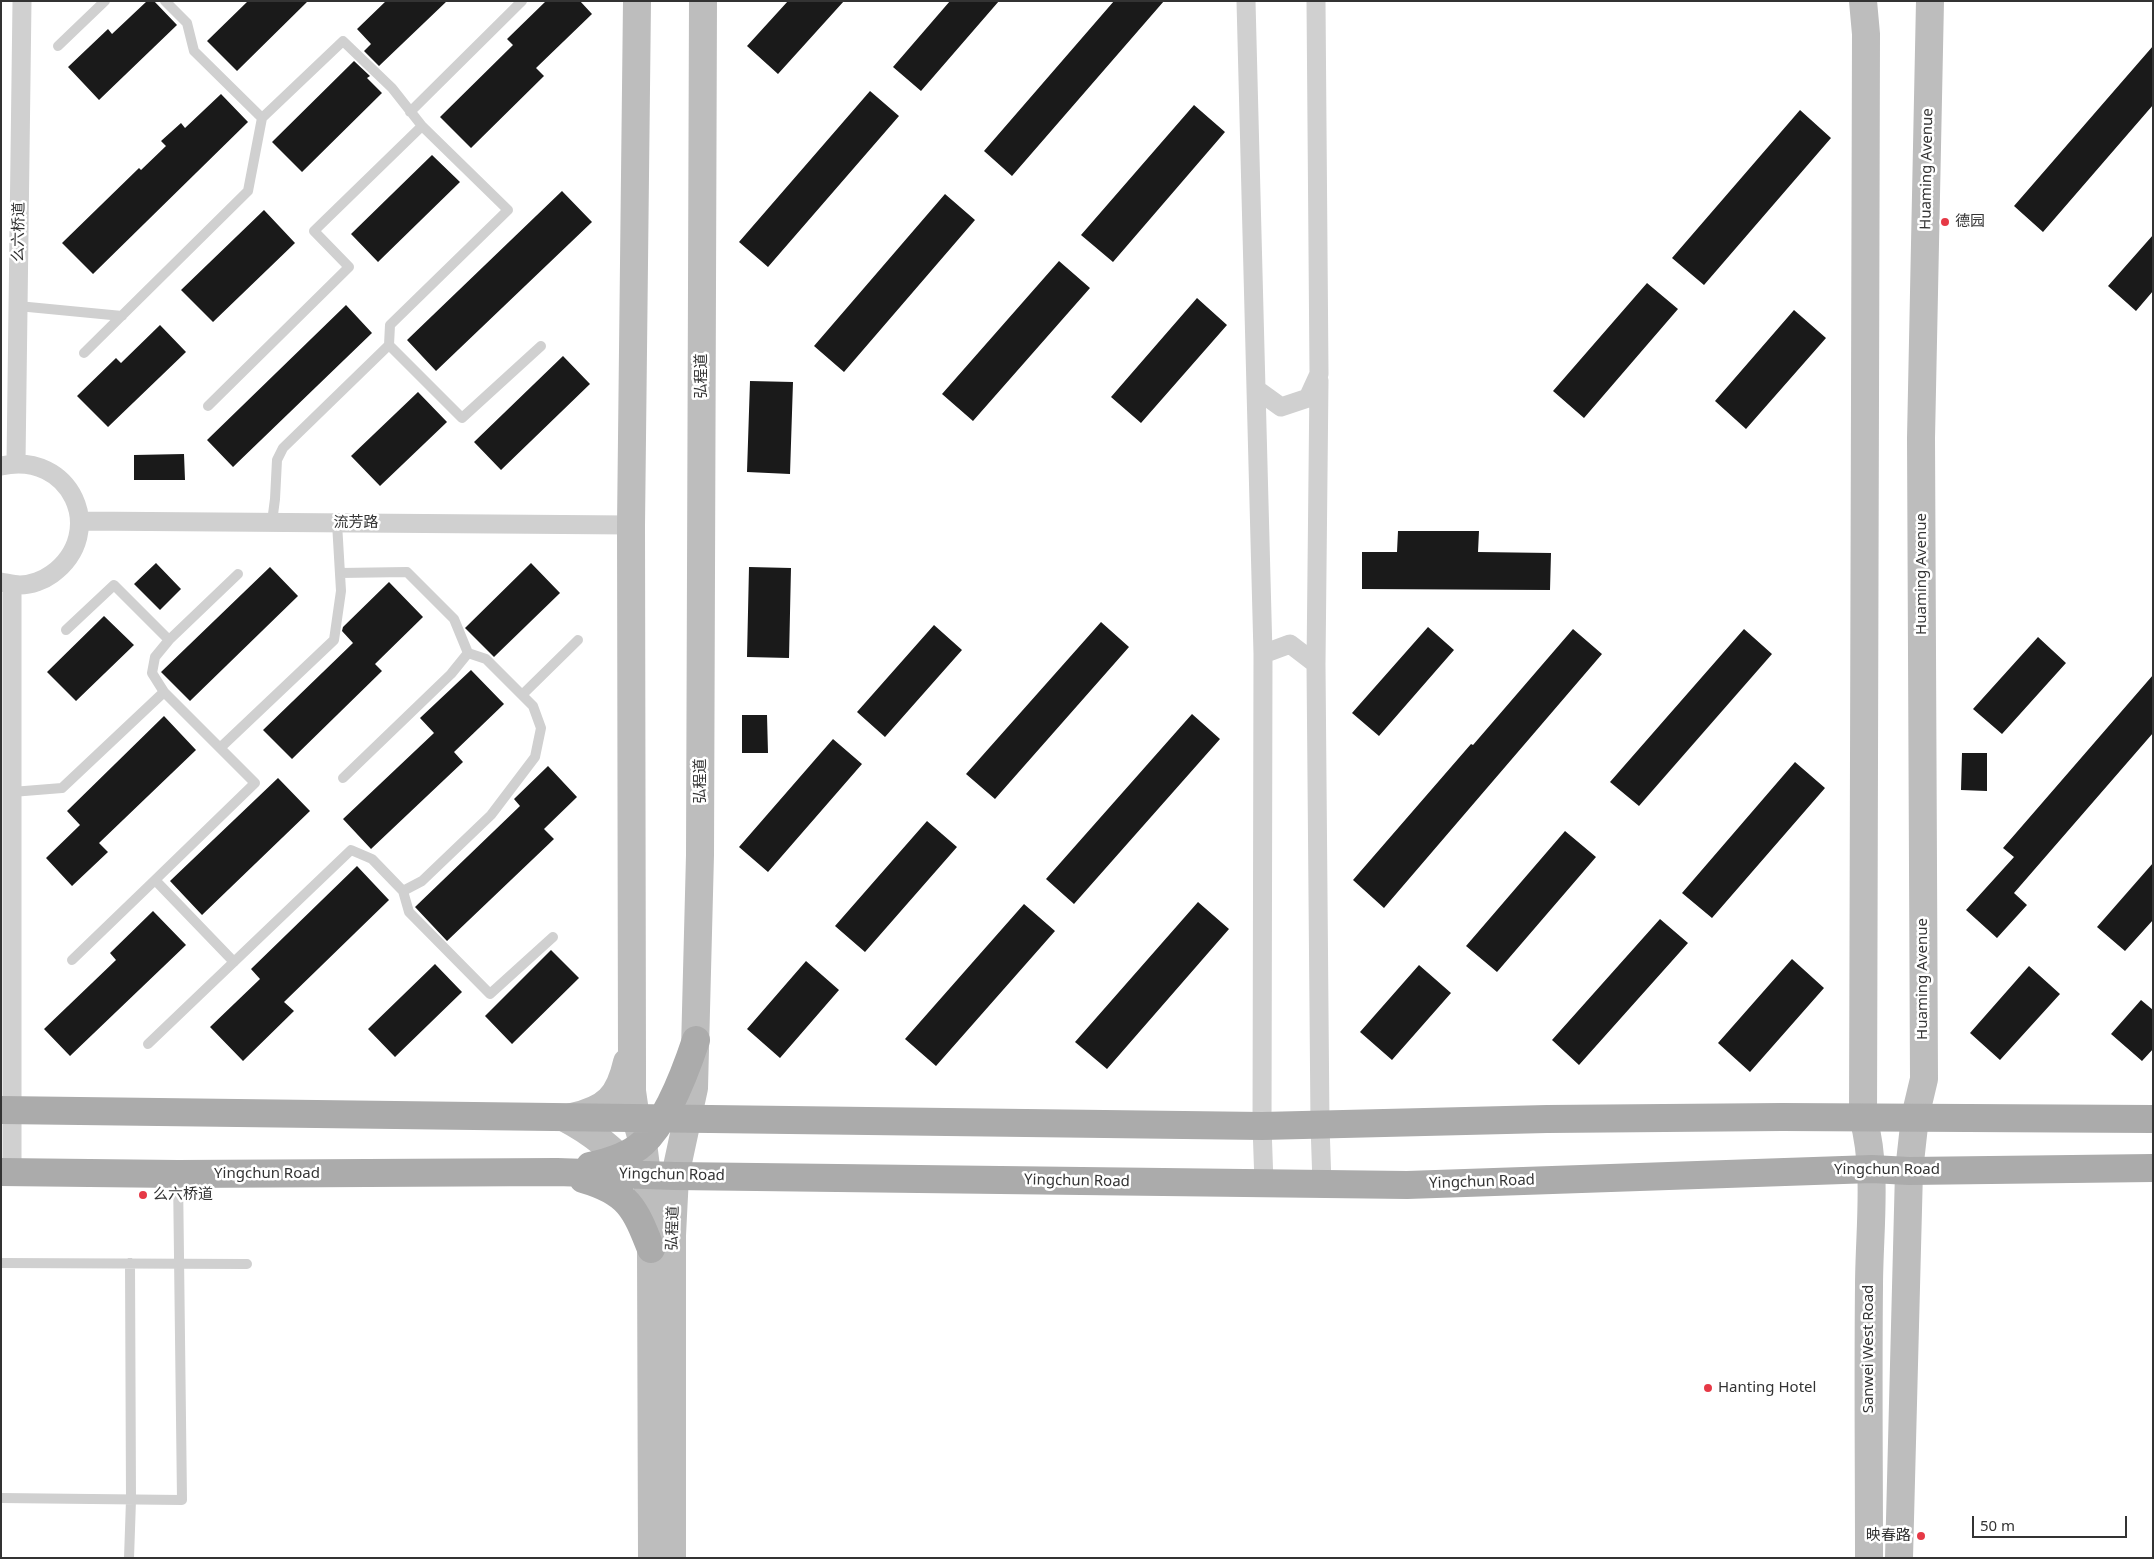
<!DOCTYPE html>
<meta charset="utf-8">
<style>
body{margin:0}
#map{position:relative;width:2154px;height:1559px;overflow:hidden;background:#fff;font-family:"Noto Sans",sans-serif}
canvas{display:block}
.frame{position:absolute;inset:0;border:2px solid #333;pointer-events:none}
.scale{position:absolute;left:1972px;top:1516px;width:155px;height:22px;box-sizing:border-box;border:2px solid #333;border-top:0;padding-left:6px;font-size:15px;line-height:18px;white-space:nowrap;color:#333;-webkit-text-stroke:4px #fff;paint-order:stroke}
</style>
<div id="map">
<canvas width="2154" height="1559"></canvas>
<div class="frame"></div>
<div class="scale">50 m</div>
</div>
<script>
const c = document.querySelector('canvas').getContext('2d');
c.lineJoin = 'round';
function paint(path, color) {
  c.fillStyle = color;
  c.fill(path, 'evenodd');
}
function strokePath(path, color, width, dash) {
  c.strokeStyle = color;
  c.lineWidth = width;
  c.lineCap = dash ? 'butt' : 'round';
  c.setLineDash(dash || []);
  c.stroke(path);
}
function drawText(font, color, halo, rows, align = 'center') {
  c.font = font + ' "Noto Sans","Noto Sans SC",sans-serif';
  c.lineWidth = 5;
  c.setLineDash([]);
  c.textBaseline = 'middle';
  c.strokeStyle = halo;
  c.fillStyle = color;
  for (const [text, x, y, turn = 0] of rows) {
    c.save();
    c.translate(x, y);
    c.rotate((+turn || 0) * Math.PI / 180);
    c.textAlign = isNaN(turn) ? turn : align;
    if (halo) c.strokeText(text, 0, 0);
    c.fillText(text, 0, 0);
    c.restore();
  }
}
const building = new Path2D(`
 M147 1H154L177 25 99 100 68 67 108 29 112 34Z
 M248 1H308L237 71 207 41Z
 M386 1H447L379 66 364 51 371 44 357 29Z
 M546 1H580L592 14 536 68 544 76 471 148 440 117 513 45 507 39Z
 M788 1H844L778 74 747 46Z
 M950 1H999L921 91 893 67Z
 M1114 1H1164L1012 176 984 151Z
 M2153 46V105L2043 232 2014 206Z
 M354 61 370 76 367 78 382 93 302 172 272 142Z
 M870 91 899 116 768 267 739 242Z
 M221 94 248 122 93 274 62 243 139 168 141 170 166 146 161 141 181 123 185 128Z
 M1194 105 1225 132 1113 262 1081 235Z
 M1800 110 1831 138 1704 285 1672 258Z
 M432 155 460 182 378 262 351 234Z
 M562 191 592 222 436 371 407 340Z
 M945 194 975 220 844 372 814 346Z
 M264 210 295 243 213 322 181 290Z
 M2153 235V291L2136 311 2108 286Z
 M1059 261 1090 288 973 421 942 394Z
 M1647 283 1678 309 1584 418 1553 391Z
 M1197 298 1227 325 1141 423 1111 397Z
 M346 305 372 333 233 467 207 440Z
 M1794 310 1826 338 1746 429 1715 401Z
 M160 325 186 352 108 427 77 396 116 358 121 363Z
 M563 356 590 384 501 470 474 442Z
 M750 381 793 382 790 474 747 472Z
 M418 392 447 422 380 486 351 456Z
 M184 454 185 480H134V455Z
 M1398 531H1479L1478 552 1551 553 1550 590 1362 589V552H1397Z
 M156 563 181 589 160 610 134 584Z
 M531 563 560 593 494 657 465 628Z
 M270 567 298 596 190 701 161 672Z
 M749 567 791 568 789 658 747 657Z
 M389 582 423 617 375 664 382 671 292 759 263 730 353 643 342 631 343 627Z
 M104 616 134 645 76 701 47 672Z
 M1101 622 1129 647 995 799 966 774Z
 M934 625 962 650 885 737 857 712Z
 M1428 627 1454 650 1379 736 1352 713Z
 M1573 629 1602 654 1384 908 1353 880 1471 744 1473 745Z
 M1744 629 1772 654 1639 806 1610 782Z
 M2038 637 2066 663 2002 734 1973 709Z
 M471 670 504 704 454 752 463 762 371 849 343 819 434 733 420 718Z
 M2153 675V733L2014 893 2027 905 1997 938 1966 910 2014 857 2003 848Z
 M1192 714 1220 739 1074 904 1046 879Z
 M742 715H767L768 753H742Z
 M164 716 196 750 99 843 108 852 72 886 46 858 80 825 67 811Z
 M833 739 862 764 768 872 739 847Z
 M1962 753H1987V791L1961 790Z
 M1795 762 1825 788 1712 918 1682 893Z
 M548 766 577 797 544 829 554 839 447 941 415 907 520 806 514 799Z
 M278 778 310 811 202 915 170 881Z
 M927 821 957 847 865 952 835 926Z
 M1565 831 1596 857 1497 972 1466 946Z
 M2153 863V920L2125 951 2097 927Z
 M357 866 389 900 284 1002 294 1011 243 1061 210 1027 260 979 251 969Z
 M1198 902 1229 929 1107 1069 1075 1042Z
 M1024 904 1055 931 936 1066 905 1039Z
 M153 911 186 945 70 1056 44 1029 116 960 110 953Z
 M1660 919 1688 943 1579 1065 1552 1040Z
 M551 950 579 978 512 1044 485 1016Z
 M1792 959 1824 988 1750 1072 1718 1043Z
 M806 961 839 990 780 1058 747 1029Z
 M435 964 462 992 395 1057 368 1029Z
 M1419 965 1451 993 1392 1060 1360 1032Z
 M2029 966 2060 994 2000 1060 1970 1033Z
 M2141 1000 2153 1010V1049L2142 1061 2111 1034Z`);
const lane = new Path2D(`
 M165 1 187 23 194 51 262 118 343 41 392 88 422 126 508 210 390 325 389 345 462 418 541 346
 M58 46 105 1
 M410 112 522 1
 M18 306 122 316
 M84 353 248 191 262 118
 M208 406 349 267 314 231 422 126
 M272 522 275 499 277 460 283 448 389 345
 M340 573 407 572 454 619 468 653 486 659 533 706 541 728 535 757 491 815 422 881 403 891
 M66 630 114 585 169 640 155 657 152 673 164 692 255 783 155 880
 M169 640 238 574
 M522 695 578 640
 M220 748 334 640 341 591 337 523
 M343 778 451 674 468 653
 M12 792 62 788 164 692
 M72 960 155 880 234 962
 M148 1044 351 850 372 859 403 891 409 912 490 994 553 937
 M1 1263 247 1264
 M1 1498 182 1500 178 1175
 M129 1558 131 1500 130 1263`);
const street = new Path2D(`
 M1246 1 1256 389 1281 407 1308 398 1319 374 1316 1
 M1256 389 1263 654
 M16 463 22 1
 M1 466C70 450 109 532 52 574 44 580 31 585 20 585 14 585 7 583 1 582
 M80 521 631 525
 M12 584V1172
 M1316 664 1319 380
 M1264 1183 1262 1126 1263 654 1290 644 1316 664 1320 1125 1322 1184`);
const secondary = new Path2D(`
 M637 1 631 525 632 1067V1091L636 1119 643 1143 647 1175 651 1249 652 1558
 M1863 1 1866 34 1863 1117C1878 1172 1869 1231 1869 1287 1868 1377 1869 1468 1869 1558
 M572 1117C607 1109 619 1097 627 1062
 M565 1118C592 1132 614 1150 634 1173
 M672 1558V1235L675 1176 694 1088 700 855 703 1
 M1899 1558 1909 1171 1915 1117 1924 1079 1921 438 1930 1`);
const primary = new Path2D(`
 M1 1110 1262 1126 1547 1119 1782 1117 2153 1119
 M590 1166C609 1162 629 1156 643 1143 667 1121 686 1070 696 1040
 M1 1172 178 1174 557 1172 675 1176 1407 1185 1872 1169 1909 1171 2153 1168
 M583 1179C628 1192 635 1208 651 1249`);
const markers = [
 [1945,222,5,"#e63946"],
 [143,1195,5,"#e63946"],
 [1708,1388,5,"#e63946"],
 [1921,1536,5,"#e63946"]
];
const streetNames = [
 ["Huaming Avenue",1927,169,-89],
 ["么六桥道",19,232,-89],
 ["弘程道",702,376,-90],
 ["流芳路",356,523],
 ["Huaming Avenue",1922,574,-90],
 ["弘程道",701,781,-90],
 ["Huaming Avenue",1923,979,-90],
 ["Yingchun Road",1887,1170],
 ["Yingchun Road",267,1174],
 ["Yingchun Road",672,1175,1],
 ["Yingchun Road",1077,1181,1],
 ["Yingchun Road",1482,1182,-2],
 ["弘程道",673,1228,-88],
 ["Sanwei West Road",1869,1349,-90]
];
const poiNames = [
 ["德园",1955,222],
 ["么六桥道",153,1195],
 ["Hanting Hotel",1718,1388],
 ["映春路",1911,1536,"right"]
];
paint(building, '#1a1a1a');
strokePath(lane, '#d0d0d0', 10);
strokePath(street, '#d0d0d0', 19);
strokePath(secondary, '#bdbdbd', 28);
strokePath(primary, '#ababab', 28);
for (const [x, y, r, color] of markers) {
  const dot = new Path2D();
  dot.arc(x, y, r, 0, 2 * Math.PI);
  c.fillStyle = color;
  c.fill(dot);
  strokePath(dot, '#fff', 2);
}
drawText('15px', '#333', '#fff', streetNames);
drawText('15px', '#333', '#fff', poiNames, 'left');
</script>
